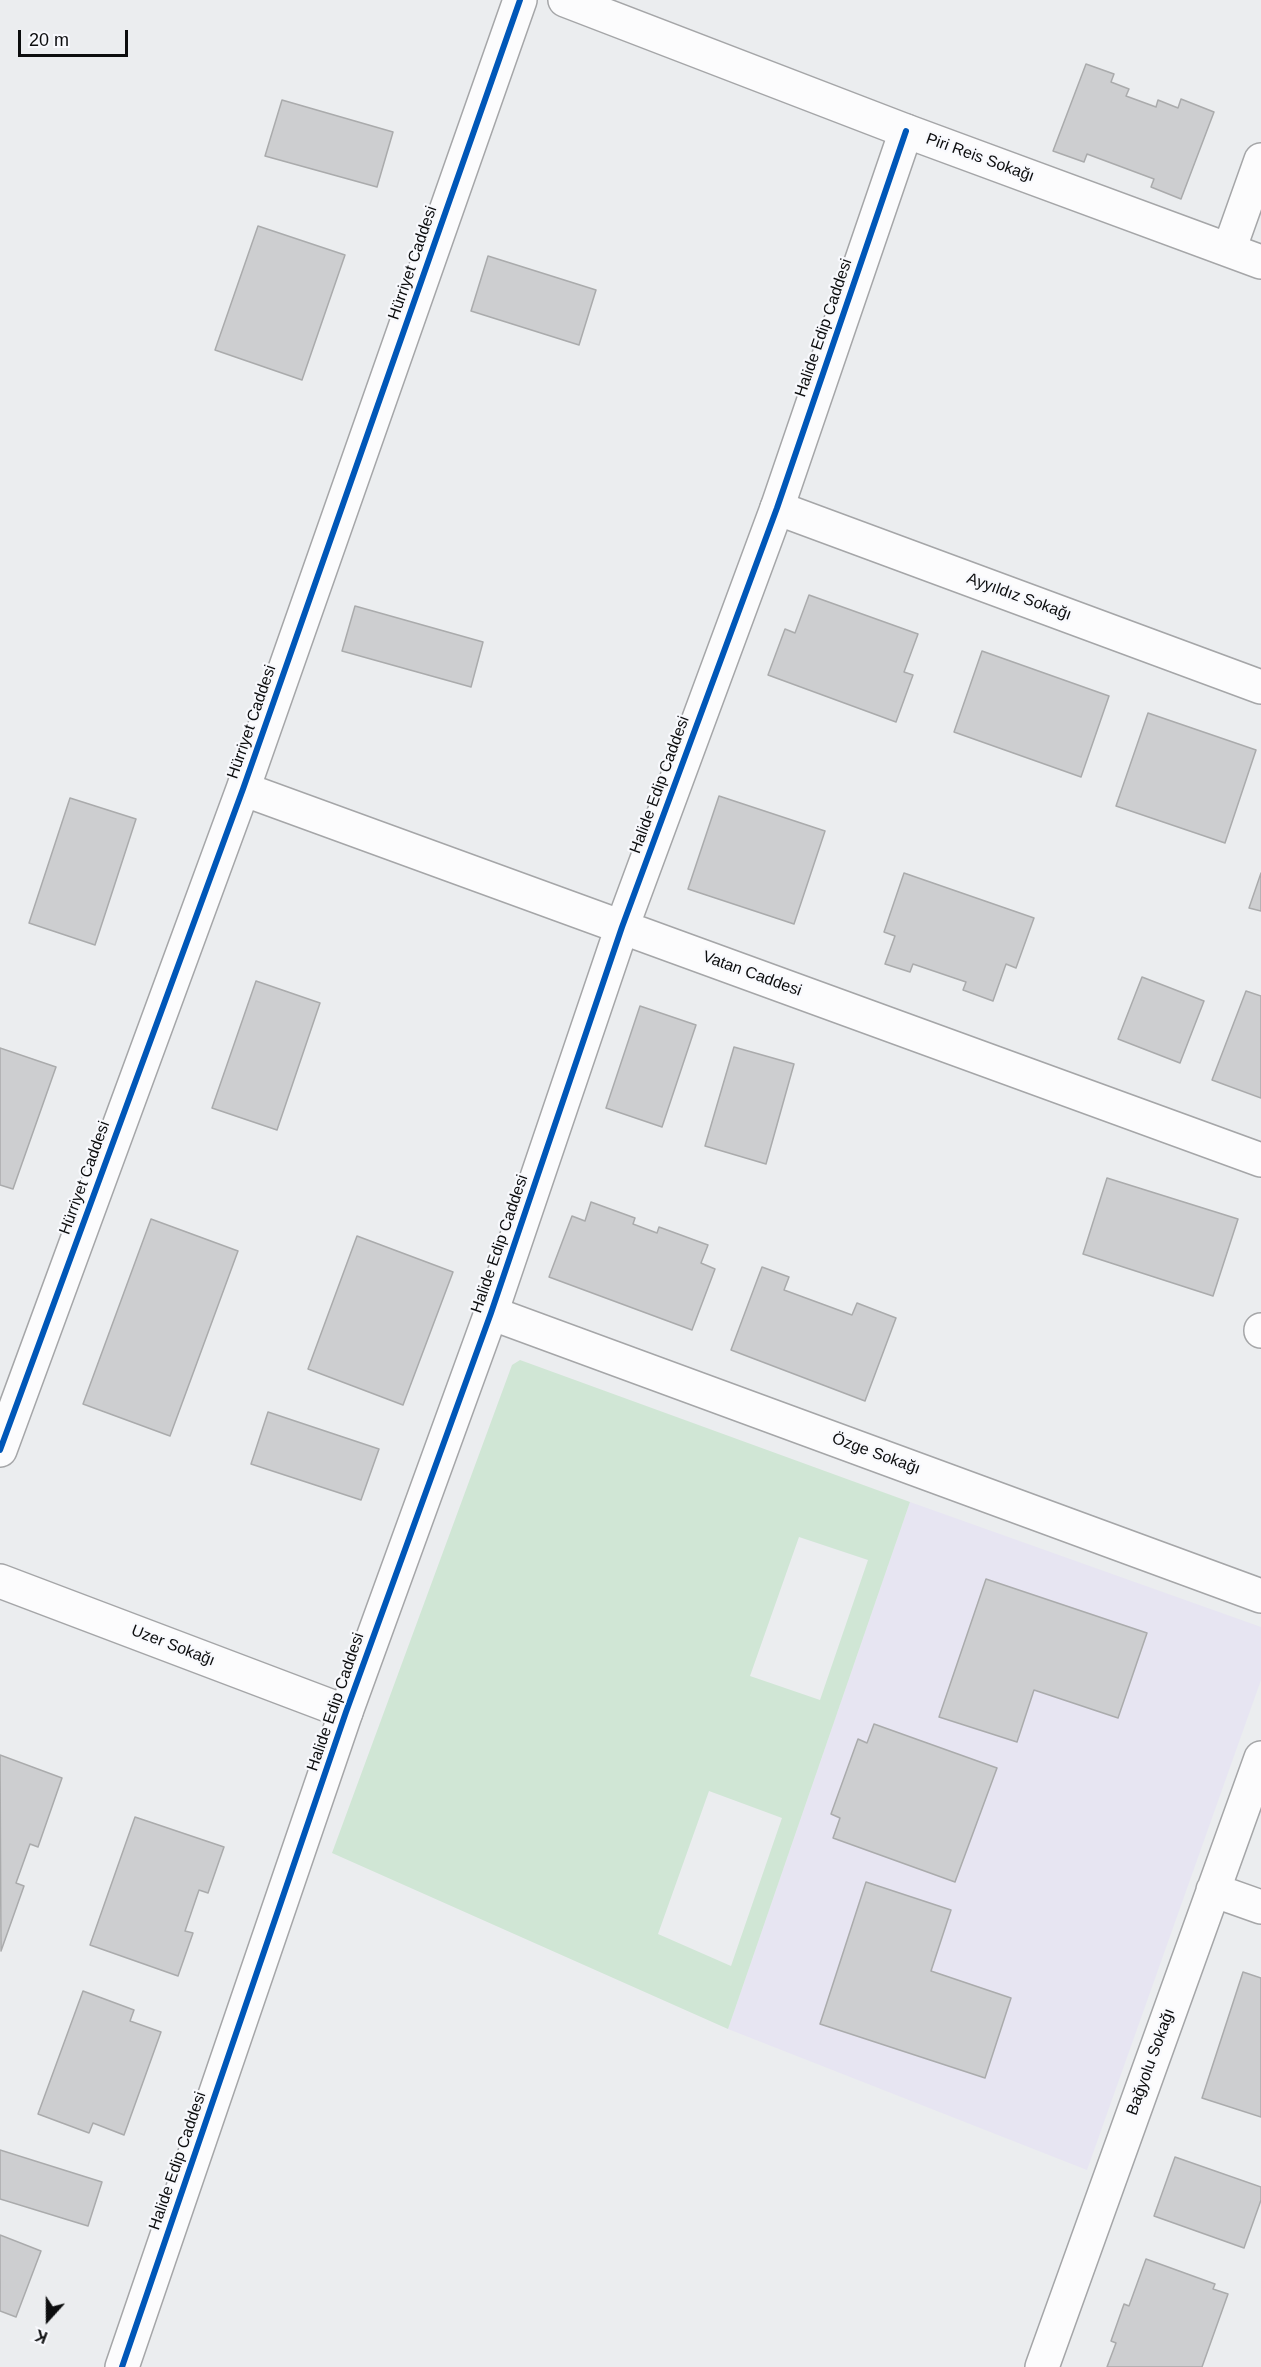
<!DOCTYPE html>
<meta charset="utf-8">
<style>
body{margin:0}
#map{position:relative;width:1261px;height:2367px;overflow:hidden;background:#ebedef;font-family:Helvetica,sans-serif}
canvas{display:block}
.north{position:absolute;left:18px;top:2289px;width:60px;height:60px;-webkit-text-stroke:4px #f8f9fd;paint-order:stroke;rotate:201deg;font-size:16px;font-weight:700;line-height:24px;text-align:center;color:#0c0d0e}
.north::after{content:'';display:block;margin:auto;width:21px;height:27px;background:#0c0d0e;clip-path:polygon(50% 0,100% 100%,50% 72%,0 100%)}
.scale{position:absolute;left:18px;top:30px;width:110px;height:27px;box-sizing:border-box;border:3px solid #0c0d0e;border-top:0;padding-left:8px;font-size:18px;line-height:21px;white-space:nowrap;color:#0c0d0e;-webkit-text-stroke:4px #f8f9fd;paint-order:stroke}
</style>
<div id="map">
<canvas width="1261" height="2367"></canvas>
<div class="north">K</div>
<div class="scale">20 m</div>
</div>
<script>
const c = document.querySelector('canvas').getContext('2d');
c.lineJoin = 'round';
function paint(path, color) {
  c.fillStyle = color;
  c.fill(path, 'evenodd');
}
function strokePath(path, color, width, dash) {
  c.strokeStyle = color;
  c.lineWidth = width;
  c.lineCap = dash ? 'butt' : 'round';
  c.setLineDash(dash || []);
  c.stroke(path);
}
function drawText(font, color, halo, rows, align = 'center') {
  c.font = font + ' Helvetica,sans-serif';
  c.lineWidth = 4.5;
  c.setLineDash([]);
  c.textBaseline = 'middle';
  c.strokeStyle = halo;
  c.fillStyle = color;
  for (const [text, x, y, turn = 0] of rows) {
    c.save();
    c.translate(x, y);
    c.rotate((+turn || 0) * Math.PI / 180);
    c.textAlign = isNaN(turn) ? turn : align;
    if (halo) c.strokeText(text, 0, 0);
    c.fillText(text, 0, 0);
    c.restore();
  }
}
const education = new Path2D(`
 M910 1502 1261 1627V1680L1087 2170 728 2029Z`);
const green = new Path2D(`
 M520 1360 910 1502 728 2029 332 1853 512 1365ZM799 1537 868 1560 820 1700 750 1676ZM709 1791 782 1818 731 1966 658 1934Z`);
const building = new Path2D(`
 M1086 64 1114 74 1111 82 1129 89 1126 96 1156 107 1158 100 1178 108 1181 99 1214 112 1181 199 1151 187 1154 179 1087 154 1084 162 1053 151Z
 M282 100 393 132 377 187 265 156Z
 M258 226 345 255 302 380 215 350Z
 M488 256 596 290 579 345 471 311Z
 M809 595 918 634 904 672 913 675 896 722 768 675 785 629 795 633Z
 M355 606 483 642 471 687 342 651Z
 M982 651 1109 696 1081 777 954 732Z
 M1148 713 1256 750 1225 843 1116 806Z
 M719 796 825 831 794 924 688 889Z
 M70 798 136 819 95 945 29 923Z
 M904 873 1034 918 1016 968 1006 964 993 1001 963 990 966 982 913 964 910 972 885 964 895 936 884 932Z
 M1261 873V911L1249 908Z
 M1142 977 1204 1001 1180 1063 1118 1039Z
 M256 981 320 1003 277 1130 212 1108Z
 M1246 991 1261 996V1098L1212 1080Z
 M640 1006 696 1025 662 1127 606 1108Z
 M734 1047 794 1064 766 1164 705 1146Z
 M0 1048 56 1067 13 1189 0 1185Z
 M1107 1178 1238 1219 1213 1296 1083 1254Z
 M591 1202 635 1218 633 1224 657 1233 659 1227 708 1245 701 1263 715 1269 692 1330 549 1277 572 1216 585 1221Z
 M151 1219 238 1251 170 1436 83 1404Z
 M357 1236 453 1272 403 1405 308 1369Z
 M762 1267 789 1277 784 1290 852 1315 857 1303 896 1318 865 1401 731 1350Z
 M268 1412 379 1449 361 1500 251 1464Z
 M986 1579 1147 1633 1118 1718 1034 1690 1017 1742 939 1717Z
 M874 1724 997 1768 955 1882 833 1838 840 1818 831 1814 858 1739 867 1743Z
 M0 1755 62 1778 38 1847 30 1844 16 1883 24 1886 1 1951Z
 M135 1817 224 1847 208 1893 199 1890 185 1931 193 1933 178 1976 90 1945Z
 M866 1882 951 1910 931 1971 1011 1998 985 2078 820 2024Z
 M1243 1972 1261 1978V2117L1202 2098Z
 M83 1991 134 2010 130 2021 161 2032 124 2135 93 2123 89 2133 38 2114Z
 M0 2150 102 2182 88 2226 0 2199Z
 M1175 2157 1261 2187V2200L1244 2248 1154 2216Z
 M0 2235 41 2251 16 2317 0 2311Z
 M1146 2259 1215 2284 1213 2289 1228 2294 1202 2367H1107L1116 2343 1111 2341 1124 2304 1129 2306Z`);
const minor = new Path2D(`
 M565 0 906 131 1261 262
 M1229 250 1261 160
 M777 508 1261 687
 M491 1313 1261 1596
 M1261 1331V1330
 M0 1581 346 1712
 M1213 1890 1261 1907
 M1042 2367 1261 1758`);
const tertiary = new Path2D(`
 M243 789 1261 1160
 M0 1450 243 789 520 0
 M122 2367 346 1712 491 1313 622 927 777 508 906 131`);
const cycleway = new Path2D(`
 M0 1450 243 789 520 0
 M122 2367 346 1712 491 1313 622 927 777 508 906 131`);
const streetNames = [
 ["Piri Reis Sokağı",980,158,20],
 ["Hürriyet Caddesi",413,263,-71],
 ["Halide Edip Caddesi",824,328,-71],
 ["Ayyıldız Sokağı",1019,597,20],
 ["Hürriyet Caddesi",252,722,-71],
 ["Halide Edip Caddesi",660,785,-70],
 ["Vatan Caddesi",752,974,20],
 ["Hürriyet Caddesi",85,1178,-70],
 ["Halide Edip Caddesi",500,1244,-71],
 ["Özge Sokağı",876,1454,20],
 ["Uzer Sokağı",173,1646,21],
 ["Halide Edip Caddesi",336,1702,-71],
 ["Bağyolu Sokağı",1151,2062,-70],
 ["Halide Edip Caddesi",178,2161,-71]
];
paint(education, '#e7e5f2');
paint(green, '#d0e6d5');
paint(building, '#cdced0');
strokePath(building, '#aaabac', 1.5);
strokePath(minor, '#a5a6a8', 36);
strokePath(tertiary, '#a5a6a8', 36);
strokePath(minor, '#fcfcfd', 33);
strokePath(tertiary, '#fcfcfd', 33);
strokePath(cycleway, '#0057b8', 6);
drawText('16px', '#0c0d0e', '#f8f9fd', streetNames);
</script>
